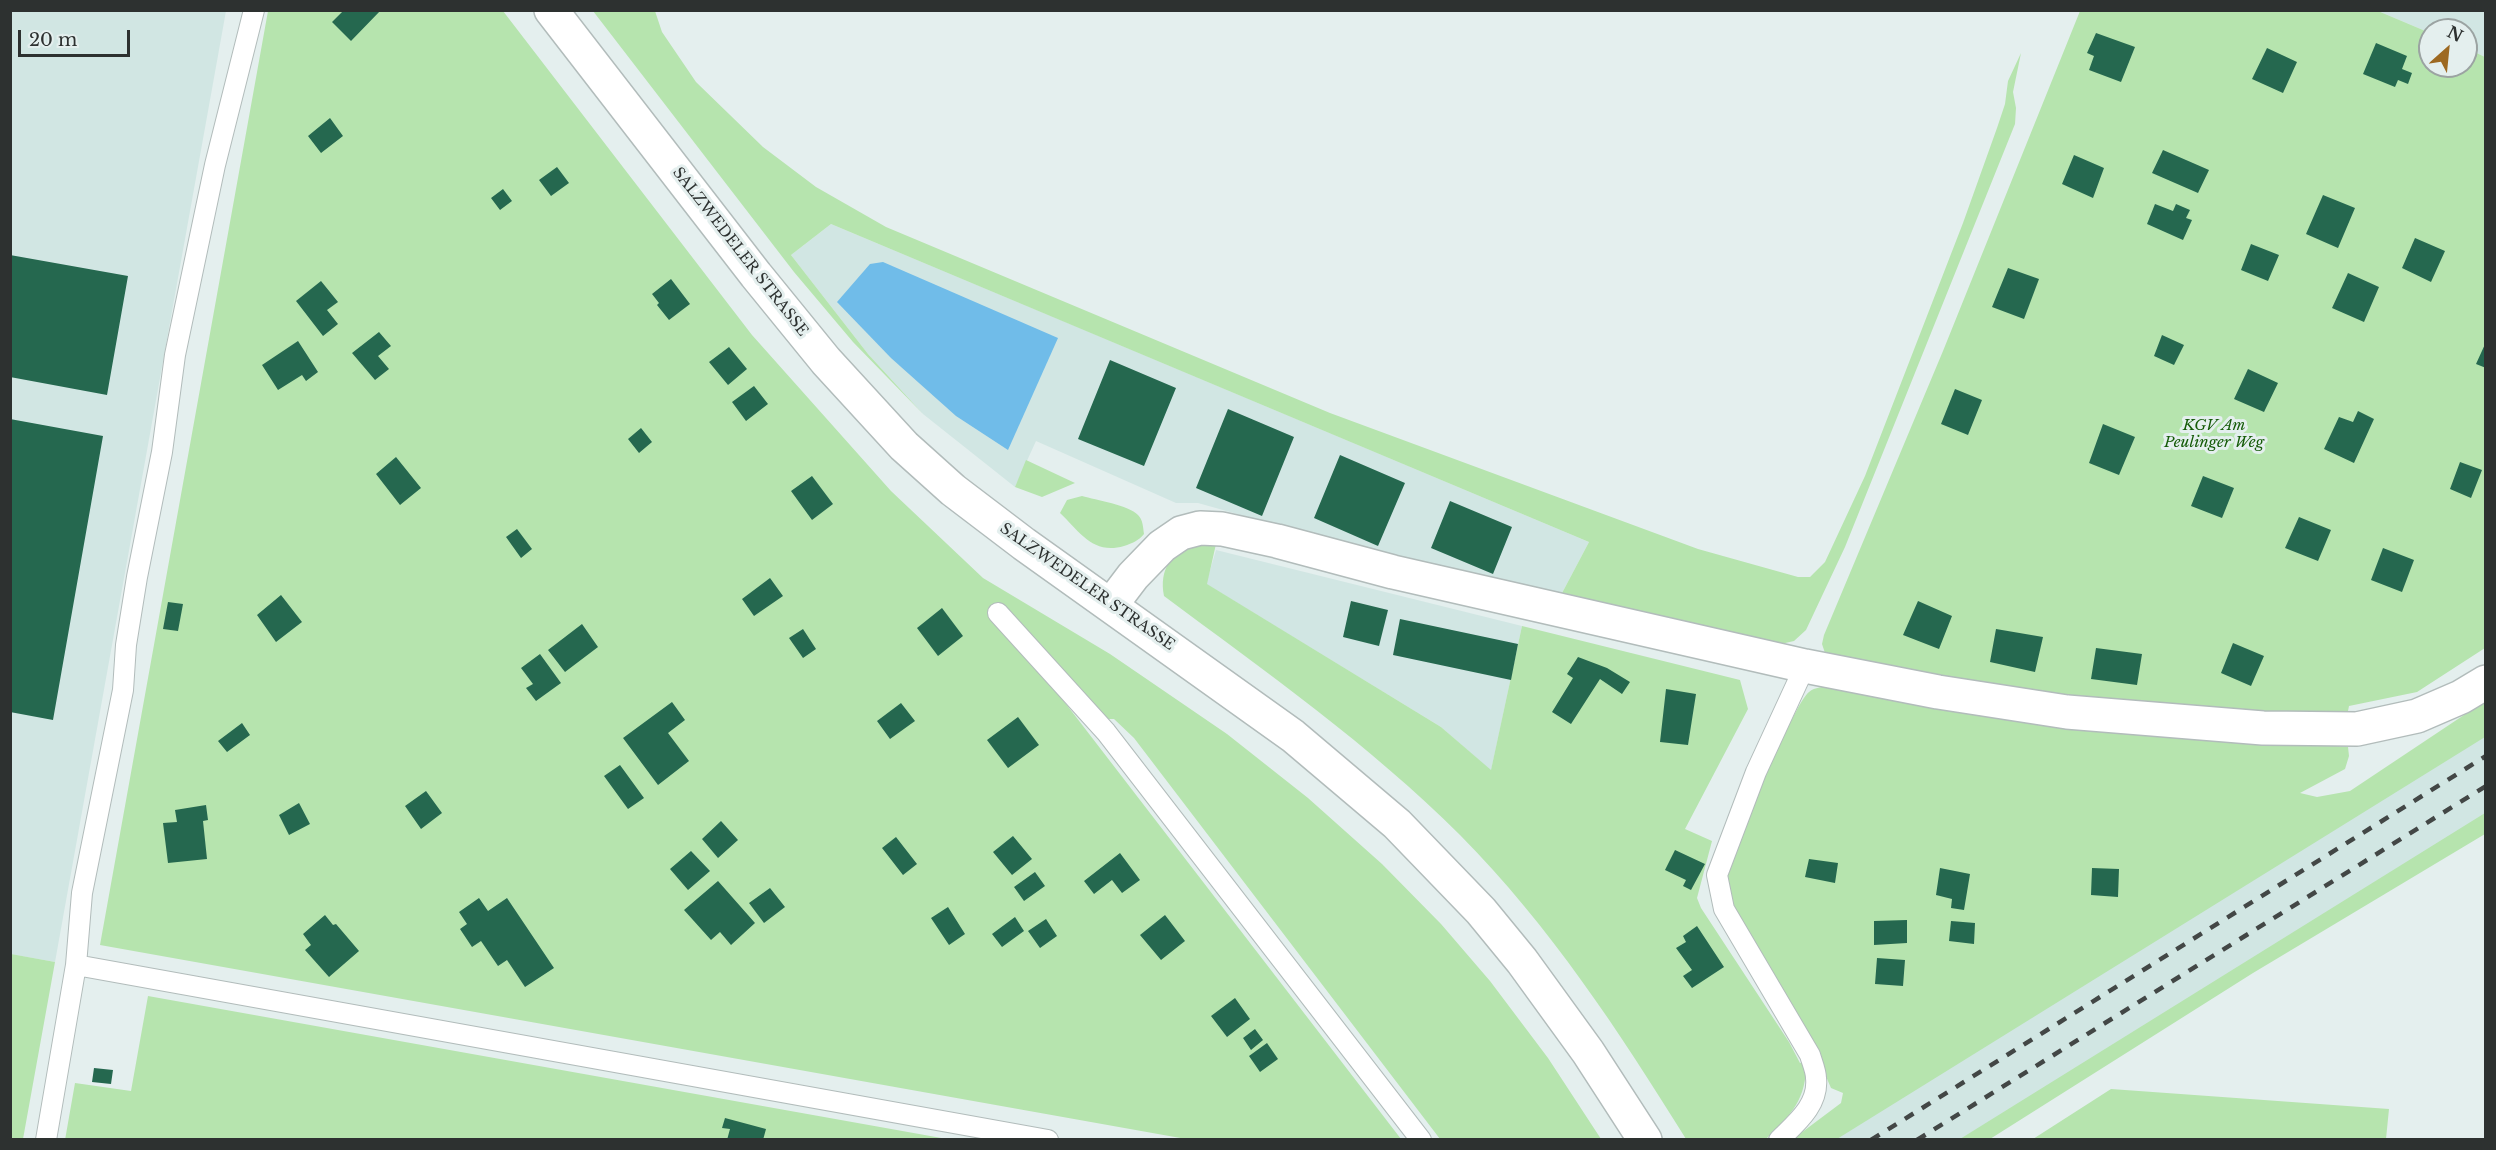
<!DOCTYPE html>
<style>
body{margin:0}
#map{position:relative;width:2496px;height:1150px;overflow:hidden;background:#e4efee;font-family:"Libre Baskerville",serif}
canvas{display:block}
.frame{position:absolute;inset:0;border:12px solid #2d3130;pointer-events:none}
.north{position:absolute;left:2418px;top:18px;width:60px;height:60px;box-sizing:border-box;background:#e4efee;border:2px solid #9ba3a2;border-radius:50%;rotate:27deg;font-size:16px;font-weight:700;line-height:24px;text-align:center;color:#2d3130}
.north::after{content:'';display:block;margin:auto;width:21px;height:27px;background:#9d6921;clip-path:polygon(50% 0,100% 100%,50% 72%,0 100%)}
.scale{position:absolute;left:18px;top:30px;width:112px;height:27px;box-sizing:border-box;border:3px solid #2d3130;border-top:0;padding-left:8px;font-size:18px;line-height:21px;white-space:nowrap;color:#2d3130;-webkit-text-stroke:4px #e4efee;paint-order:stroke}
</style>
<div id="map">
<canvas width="2496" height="1150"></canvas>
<div class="frame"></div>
<div class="north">N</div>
<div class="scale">20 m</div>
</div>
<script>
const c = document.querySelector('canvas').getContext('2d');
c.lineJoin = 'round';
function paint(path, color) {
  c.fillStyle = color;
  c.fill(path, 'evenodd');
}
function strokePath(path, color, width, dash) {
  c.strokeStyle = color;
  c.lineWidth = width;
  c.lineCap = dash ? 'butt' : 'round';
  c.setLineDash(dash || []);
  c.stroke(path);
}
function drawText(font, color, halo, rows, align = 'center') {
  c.font = font + ' "Libre Baskerville",serif';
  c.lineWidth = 6;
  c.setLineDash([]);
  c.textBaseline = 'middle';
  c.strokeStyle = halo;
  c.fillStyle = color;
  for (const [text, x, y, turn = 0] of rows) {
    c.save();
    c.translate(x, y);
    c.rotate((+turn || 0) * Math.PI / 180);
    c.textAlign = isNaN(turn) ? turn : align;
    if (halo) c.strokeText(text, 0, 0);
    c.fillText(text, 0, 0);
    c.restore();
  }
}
const built = new Path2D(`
 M10 11H226L55 962 10 954Z
 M2378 11H2485V57L2466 48V30H2430V33Z
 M831 224 1082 329 1589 542 1561 595 1348 545 1198 503H1176L1036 441 1015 487 923 414 868 354 791 255Z
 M1216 550 1522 626 1491 771 1441 727 1206 584Z
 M2485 712V824L1980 1139 1809 1140Z`);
const green = new Path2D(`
 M268 11H503L752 335 891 491 983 578 1110 654 1227 734 1308 798 1382 864 1441 924 1490 981 1548 1058 1601 1139H1440L1134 738 1114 719H1102L1026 652 1401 1139H1186L100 945Z
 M593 11H655L662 32 696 82 763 147 816 187 886 227 1330 413 1698 549 1798 577H1810L1825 562 1865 476 1963 223 1997 128 2005 104 2008 81 2021 53 2013 92 2016 108 2015 124 1845 547 1806 630 1794 641 1772 646 1561 595 1589 542 831 224 791 255 868 354 923 414 853 342 794 272Z
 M2080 11H2378L2430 33V66H2466V48L2485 57V648L2417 692 2349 706 2347 716 2326 719 2073 701 1832 657 1825 653 1822 644 1824 635 1943 351Z
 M1026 460 1075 483 1042 497 1015 487Z
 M1082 496C1096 500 1129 505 1138 515 1143 520 1143 527 1144 534 1138 541 1133 543 1124 546 1093 555 1080 532 1060 513L1067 500Z
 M1196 542 1216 544 1207 584 1441 727 1491 770 1522 626 1740 680 1748 709 1685 829 1712 841 1697 898 1701 908 1789 1042 1800 1063 1806 1062C1807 1099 1791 1115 1766 1139H1686C1619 1031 1550 926 1460 835 1370 745 1266 672 1164 596 1159 569 1171 553 1196 542Z
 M1831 686 2050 722 2348 747 2349 756 2345 769 2300 793 2317 797 2350 791 2485 701V737L1837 1139H1793L1841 1103 1843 1093 1831 1088 1821 1065 1728 908C1727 901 1724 893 1725 886 1727 863 1793 704 1809 692 1815 687 1823 687 1831 686Z
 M2485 813V834L2253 973 1990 1139H1960Z
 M11 954 55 962 23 1139H11Z
 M148 996 947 1139 65 1140 75 1083 131 1091Z
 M2111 1089 2389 1109 2386 1139H2033Z`);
const water = new Path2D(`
 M883 262 1058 338 1008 450 956 416 891 358 837 302 870 264Z`);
const building = new Path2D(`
 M344 10H381L351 41 332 22Z
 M2096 33 2135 47 2121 82 2089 70 2094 56 2087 53Z
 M2376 43 2407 56 2402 69 2412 73 2408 84 2398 80 2395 87 2363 74Z
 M2267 48 2297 62 2283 93 2252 79Z
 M330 118 343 136 321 153 308 136Z
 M2163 150 2209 170 2198 193 2152 173Z
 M2074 155 2104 168 2093 198 2062 184Z
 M557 167 569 183 551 196 539 180Z
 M503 189 512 201 500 210 491 198Z
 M2323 195 2355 208 2338 248 2306 234Z
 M2155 204 2173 211 2176 204 2190 210 2186 218 2192 220 2183 240 2147 224Z
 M2415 238 2445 251 2431 282 2402 268Z
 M2251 244 2279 255 2268 281 2241 270Z
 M10 255 128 276 107 395 10 377Z
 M2008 268 2039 279 2024 319 1992 307Z
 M2348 273 2379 287 2364 322 2332 308Z
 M671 279 690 304 669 320 657 305 659 303 652 294Z
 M321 281 338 302 327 310 338 324 323 336 296 301Z
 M379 332 391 346 378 356 389 369 375 380 352 353Z
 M2162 335 2184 345 2174 365 2154 356Z
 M298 341 318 372 306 381 302 375 278 390 262 365Z
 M2486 342V368L2476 364Z
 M729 347 747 369 728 385 709 362Z
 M1110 360 1176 388 1144 466 1078 439Z
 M2248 369 2278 383 2264 412 2234 399Z
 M754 386 768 404 746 421 732 402Z
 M1955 389 1982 400 1968 435 1941 424Z
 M1228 409 1294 437 1262 516 1196 488Z
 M2358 411 2374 419 2354 463 2324 449 2339 417 2353 422Z
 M10 419 103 436 53 720 10 712Z
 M2103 424 2135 437 2119 475 2089 463Z
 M641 428 652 442 639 453 628 439Z
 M1340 455 1405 483 1378 546 1314 518Z
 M396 457 421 488 400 505 376 474Z
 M2460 462 2482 470 2471 498 2450 489Z
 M812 476 833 504 812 520 791 491Z
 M2203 476 2234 488 2222 518 2191 506Z
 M1450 501 1512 527 1493 574 1431 548Z
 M2299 517 2331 530 2318 561 2285 548Z
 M517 529 532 549 521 558 506 537Z
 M2383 548 2414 560 2402 592 2371 580Z
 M770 578 783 596 754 616 742 599Z
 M281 595 302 622 276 642 257 615Z
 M1351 601 1388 610 1379 646 1343 637Z
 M1918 601 1952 616 1939 649 1903 635Z
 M168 602 183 604 178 631 163 629Z
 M942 608 963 636 938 656 917 628Z
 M1400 619 1518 644 1511 680 1393 655Z
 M582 624 598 647 565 672 548 650Z
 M803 629 816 649 803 658 789 638Z
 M1996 629 2043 637 2035 672 1990 662Z
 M2233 643 2264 656 2251 686 2221 673Z
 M2096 648 2142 654 2137 685 2091 679Z
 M540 654 561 683 536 701 526 688 533 684 521 668Z
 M1578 657 1607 668 1630 682 1622 694 1600 679 1571 724 1552 712 1573 678 1567 674Z
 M1666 689 1696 694 1688 745 1660 742Z
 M672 702 685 720 668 733 689 761 658 785 623 738Z
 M901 703 915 721 890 739 877 721Z
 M1018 717 1039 745 1008 768 987 740Z
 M242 723 250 735 227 752 218 741Z
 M620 765 644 798 628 809 604 776Z
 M426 791 442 813 421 829 405 806Z
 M299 803 310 824 289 835 279 815Z
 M206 805 208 820 203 821 207 859 168 863 163 823 177 822 175 810Z
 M721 821 738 840 718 858 702 839Z
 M1013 836 1032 859 1012 875 993 852Z
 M896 837 917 864 903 875 882 848Z
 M1675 850 1705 864 1691 890 1683 886 1686 880 1665 870Z
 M691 851 710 871 688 890 670 869Z
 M1120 853 1140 880 1122 893 1112 880 1094 894 1084 881Z
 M1809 859 1838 863 1835 883 1805 877Z
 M1940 868 1970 874 1964 910 1951 908 1952 899 1936 895Z
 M2092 868 2119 869 2118 897 2091 895Z
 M1035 872 1045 886 1024 901 1014 887Z
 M718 881 755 923 731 945 720 932 711 940 684 910Z
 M770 888 785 907 764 923 749 903Z
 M479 898 488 911 507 898 554 968 525 987 507 960 498 966 481 941 472 947 460 929 467 924 459 912Z
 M948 907 965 934 949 945 931 918Z
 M325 915 333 925 336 924 359 951 329 977 305 950 311 945 303 934Z
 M1165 915 1185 941 1161 960 1140 935Z
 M1015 917 1024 931 1002 947 992 934Z
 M1046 919 1057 936 1040 948 1028 931Z
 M1907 920V943L1874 945V921Z
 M1951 921 1975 923 1974 944 1949 941Z
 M1697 926 1724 967 1692 988 1683 976 1692 970 1676 948 1686 942 1683 936Z
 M1877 958 1905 960 1903 986 1875 984Z
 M1235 998 1250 1019 1227 1037 1211 1016Z
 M1255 1029 1263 1040 1251 1050 1243 1038Z
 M1267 1043 1278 1059 1260 1072 1249 1056Z
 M94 1068 113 1070 111 1084 92 1082Z
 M725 1118 766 1129 763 1140H727L730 1129 722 1128Z`);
const lane = new Path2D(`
 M998 613 1106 732 1421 1140
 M76 965 1048 1140
 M46 1140 76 965 82 893 123 690 126 645 137 577 162 452 175 355 215 165 254 10
 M1779 1140C1796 1123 1819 1105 1816 1078 1816 1071 1812 1062 1810 1055L1724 909 1717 875 1756 772 1805 666`);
const street = new Path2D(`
 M1111 605 1133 576 1162 546 1181 533 1200 528 1222 529 1277 541 1393 572 1805 666 1938 692 2067 712 2263 728 2357 729 2417 716 2461 697 2486 682`);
const secondary = new Path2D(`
 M551 10 756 275 826 361 904 446 953 490 1024 544 1293 736 1397 824 1481 911 1522 961 1588 1052 1645 1140`);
const rail = new Path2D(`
 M1871 1140 2486 756
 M1917 1140 2486 786`);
const streetNames = [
 ["SALZWEDELER STRASSE",740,252,52],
 ["SALZWEDELER STRASSE",1087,587,35]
];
const parkNames = [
 ["KGV Am",2214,426],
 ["Peulinger Weg",2214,443]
];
paint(built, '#d1e6e3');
paint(green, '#b6e4ae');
paint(water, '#70bce9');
paint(building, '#25684f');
strokePath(lane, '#b2bcbb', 22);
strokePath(street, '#b2bcbb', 36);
strokePath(secondary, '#b2bcbb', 36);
strokePath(lane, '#fff', 20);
strokePath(street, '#fff', 33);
strokePath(secondary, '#fff', 33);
strokePath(rail, '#434746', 4.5, [10, 10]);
drawText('15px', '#2d3130', '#e4efee', streetNames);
drawText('italic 15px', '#155b08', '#e4efee', parkNames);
</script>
